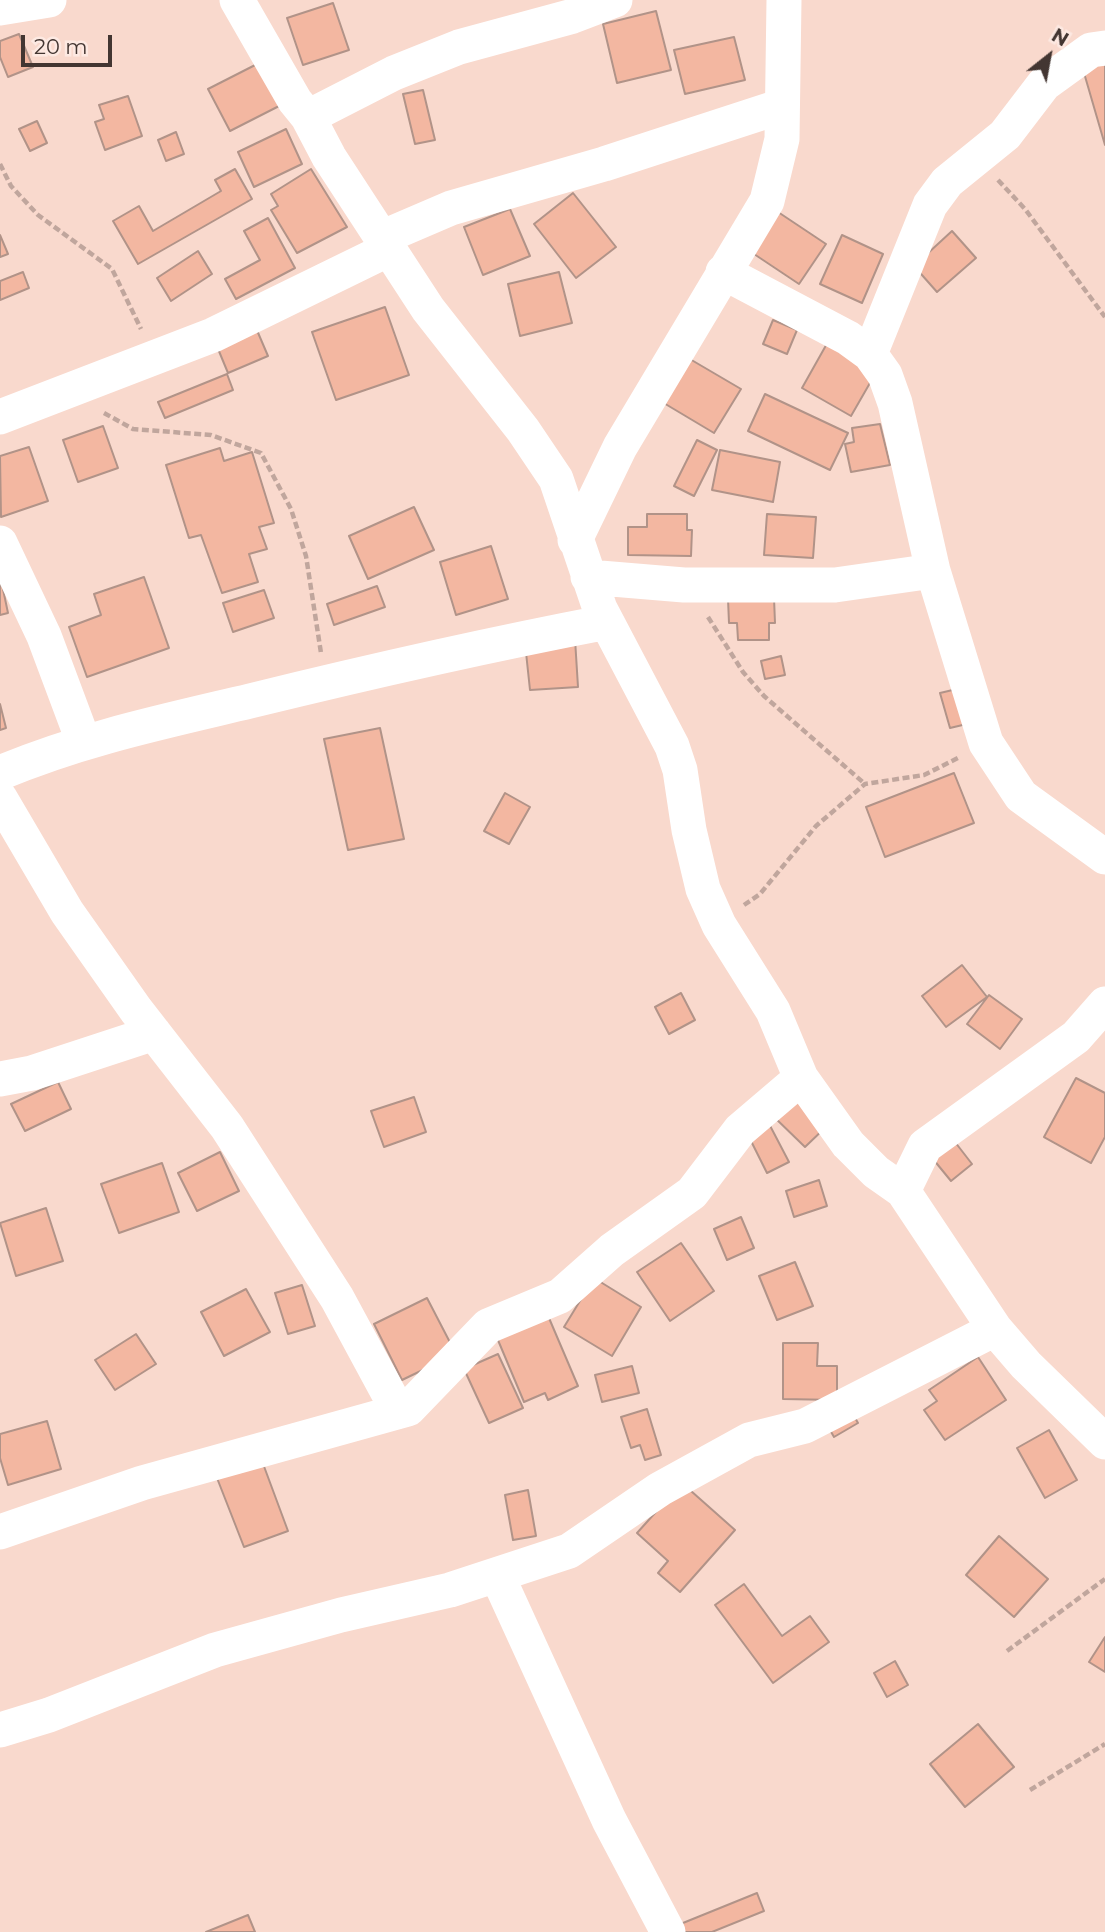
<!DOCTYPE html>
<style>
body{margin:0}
#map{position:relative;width:1105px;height:1932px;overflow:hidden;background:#f9d9cd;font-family:Montserrat,sans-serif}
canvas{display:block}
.north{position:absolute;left:1014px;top:21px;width:70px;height:70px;-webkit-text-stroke:5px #fde9e2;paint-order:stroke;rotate:31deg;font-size:19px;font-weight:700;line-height:28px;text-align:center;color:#433632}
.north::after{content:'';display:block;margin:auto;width:24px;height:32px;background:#433632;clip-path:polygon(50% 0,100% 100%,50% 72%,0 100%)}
.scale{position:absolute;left:21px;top:35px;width:91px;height:32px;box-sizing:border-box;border:4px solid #433632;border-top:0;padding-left:9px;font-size:21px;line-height:24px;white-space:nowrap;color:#433632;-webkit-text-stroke:5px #fde9e2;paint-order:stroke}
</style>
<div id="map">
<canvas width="1105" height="1932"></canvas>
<div class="north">N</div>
<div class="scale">20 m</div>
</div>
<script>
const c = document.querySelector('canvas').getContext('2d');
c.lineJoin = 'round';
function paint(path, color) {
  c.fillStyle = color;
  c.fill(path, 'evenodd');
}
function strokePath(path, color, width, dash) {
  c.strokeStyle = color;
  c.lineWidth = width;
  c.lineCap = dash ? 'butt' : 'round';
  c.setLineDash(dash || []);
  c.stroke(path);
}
const building = new Path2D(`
 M333 3 349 50 303 65 287 18Z
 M656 11 671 70 617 83 603 24Z
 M19 34 33 67 8 77 0 57V41Z
 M734 37 745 80 685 94 674 50Z
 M1105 59V145L1082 66Z
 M263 61 285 103 230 131 208 89Z
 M423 90 435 140 415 144 403 94Z
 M128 96 142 136 105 150 95 122 104 119 99 105Z
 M37 121 47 143 30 151 19 129Z
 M286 129 302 164 254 187 238 152Z
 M176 132 184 154 166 161 158 140Z
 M235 169 252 199 138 264 113 221 139 206 153 231 221 191 215 180Z
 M311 169 347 227 297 253 271 210 278 206 271 194Z
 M573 193 616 247 576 278 534 224Z
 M510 209 530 256 483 275 464 227Z
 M775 210 826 244 799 284 748 250Z
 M268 218 295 268 236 299 225 279 260 260 244 231Z
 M952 231 976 258 937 292 914 266Z
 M0 235 8 254 0 257Z
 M842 235 883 254 862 303 820 284Z
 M198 251 212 274 171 301 157 278Z
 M23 272 29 288 0 300V281Z
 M559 272 572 323 520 336 508 284Z
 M385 307 409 375 336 400 312 332Z
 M773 320 797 330 787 354 763 344Z
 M256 328 268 356 228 373 216 344Z
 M829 340 878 369 851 416 802 388Z
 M683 355 741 389 714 433 657 399Z
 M227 374 233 390 165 418 158 402Z
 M765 394 848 433 830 470 748 431Z
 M880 424 890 465 851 472 845 444 854 442 852 428Z
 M103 426 118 468 78 482 63 440Z
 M697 440 717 450 694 496 674 486Z
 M29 447 48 501 1 517 0 456Z
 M220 448 224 461 252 452 274 523 259 527 267 549 249 554 258 582 222 593 201 535 189 538 166 465Z
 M720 450 780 462 773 502 712 490Z
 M414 507 434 550 368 579 349 536Z
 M647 514H687V530H692L691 556 628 555V527H647Z
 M767 514 816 517 813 558 764 555Z
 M491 546 508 599 456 615 440 562Z
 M0 575 8 613 0 615Z
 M144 577 169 648 87 677 69 627 101 615 94 594Z
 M377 586 385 607 334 625 327 604Z
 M264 590 274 618 233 632 223 603Z
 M774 598 775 623H769V640H738L737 623H729L728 599Z
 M575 639 578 687 530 690 525 643Z
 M781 656 785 675 765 679 761 661Z
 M961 688 971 723 950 728 940 693Z
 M0 704 6 728 0 730Z
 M380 728 404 839 348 850 324 739Z
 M954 773 974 823 885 857 866 807Z
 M505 793 530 807 509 844 484 831Z
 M962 965 987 997 946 1027 922 996Z
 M681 993 695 1020 669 1034 655 1007Z
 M989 995 1022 1019 1000 1049 967 1024Z
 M1076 1078 1105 1093V1137L1091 1163 1044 1137Z
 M58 1082 71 1109 25 1131 11 1104Z
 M795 1090 829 1124 805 1147 771 1114Z
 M414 1097 426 1132 384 1147 371 1111Z
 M766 1118 789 1162 767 1173 745 1129Z
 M955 1142 972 1164 951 1181 933 1159Z
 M220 1152 239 1191 197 1211 178 1173Z
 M162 1163 179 1212 119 1233 101 1184Z
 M819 1180 827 1206 794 1217 786 1191Z
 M46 1208 63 1261 16 1276 0 1223Z
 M741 1217 754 1248 727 1260 714 1229Z
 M681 1243 714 1291 670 1321 637 1272Z
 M795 1262 813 1306 777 1320 759 1276Z
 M594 1278 641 1307 612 1356 564 1327Z
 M302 1285 315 1326 288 1334 275 1293Z
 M246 1289 270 1332 224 1356 201 1312Z
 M427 1298 456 1354 402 1380 374 1324Z
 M546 1311 578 1386 548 1400 545 1393 524 1402 495 1333Z
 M136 1334 156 1364 115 1390 95 1360Z
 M783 1343H818L817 1366H837V1400L783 1399Z
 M498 1354 523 1408 489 1423 464 1369Z
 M978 1357 1006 1400 945 1440 924 1410 937 1401 929 1390Z
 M632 1366 639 1393 602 1402 595 1375Z
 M647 1409 661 1455 645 1460 640 1445 631 1448 621 1417Z
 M850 1409 858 1423 834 1437 826 1423Z
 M47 1421 61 1469 8 1485 0 1458V1434Z
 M1049 1430 1077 1480 1045 1498 1017 1448Z
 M262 1461 288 1531 244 1547 217 1478Z
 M682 1483 735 1530 680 1592 658 1573 668 1561 637 1533Z
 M528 1490 536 1536 513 1540 505 1495Z
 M999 1536 1048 1579 1014 1617 966 1575Z
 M744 1584 782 1636 810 1616 829 1642 773 1683 715 1605Z
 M1105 1637V1672L1089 1662Z
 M895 1661 908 1685 887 1697 874 1673Z
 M978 1724 1014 1767 965 1807 930 1764Z
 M757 1893 764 1911 712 1932H681L678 1925Z
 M248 1915 255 1932H206Z`);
const path = new Path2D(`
 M0 164 11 186 38 215 112 269 141 329
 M998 180 1025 209 1105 317
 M104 413 133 429 211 435 261 453 291 509 306 556 321 653
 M708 617 743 672 764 696 865 784
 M744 905 760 894 816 826 865 784 924 775 960 757
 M1007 1651 1105 1579
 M1030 1790 1105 1744`);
const street = new Path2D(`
 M237 0 295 101 308 117 329 157 428 309 523 430 556 479 600 609 672 746 680 770 689 830 703 889 719 925 773 1011 801 1078 848 1144 876 1172 903 1191 995 1329 1026 1365 1105 1442
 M0 8 49 0
 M308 117 394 73 459 47 573 16 615 0
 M381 238 451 208 604 164 782 106
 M723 272 848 338 870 354 885 375 895 403 933 571 986 743 1021 796 1105 857
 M870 354 930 205 947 182 1005 135 1044 84 1091 50 1105 48
 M0 417 213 335 389 249
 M575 540 620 447 767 201 782 139 784 0
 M0 543 44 636 84 743
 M588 577 684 585H835L933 571
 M0 773C80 739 166 721 250 701 368 672 487 645 607 622
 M0 798 67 912 136 1010 227 1127 337 1298 398 1411
 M0 1079 32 1073 154 1033
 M903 1191 925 1146 1076 1037 1105 1004
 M0 1532 142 1483 408 1409 488 1326 560 1296 612 1250 692 1193 740 1130 801 1078
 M497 1575 609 1820 668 1932
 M0 1730 49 1715 215 1650 341 1615 450 1590 569 1551 660 1489 749 1440 805 1426 995 1329`);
paint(building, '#f3b7a1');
strokePath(building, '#b19388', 2);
strokePath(path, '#c0a69d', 4.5, [7, 3.5]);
strokePath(street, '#fff', 35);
</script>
